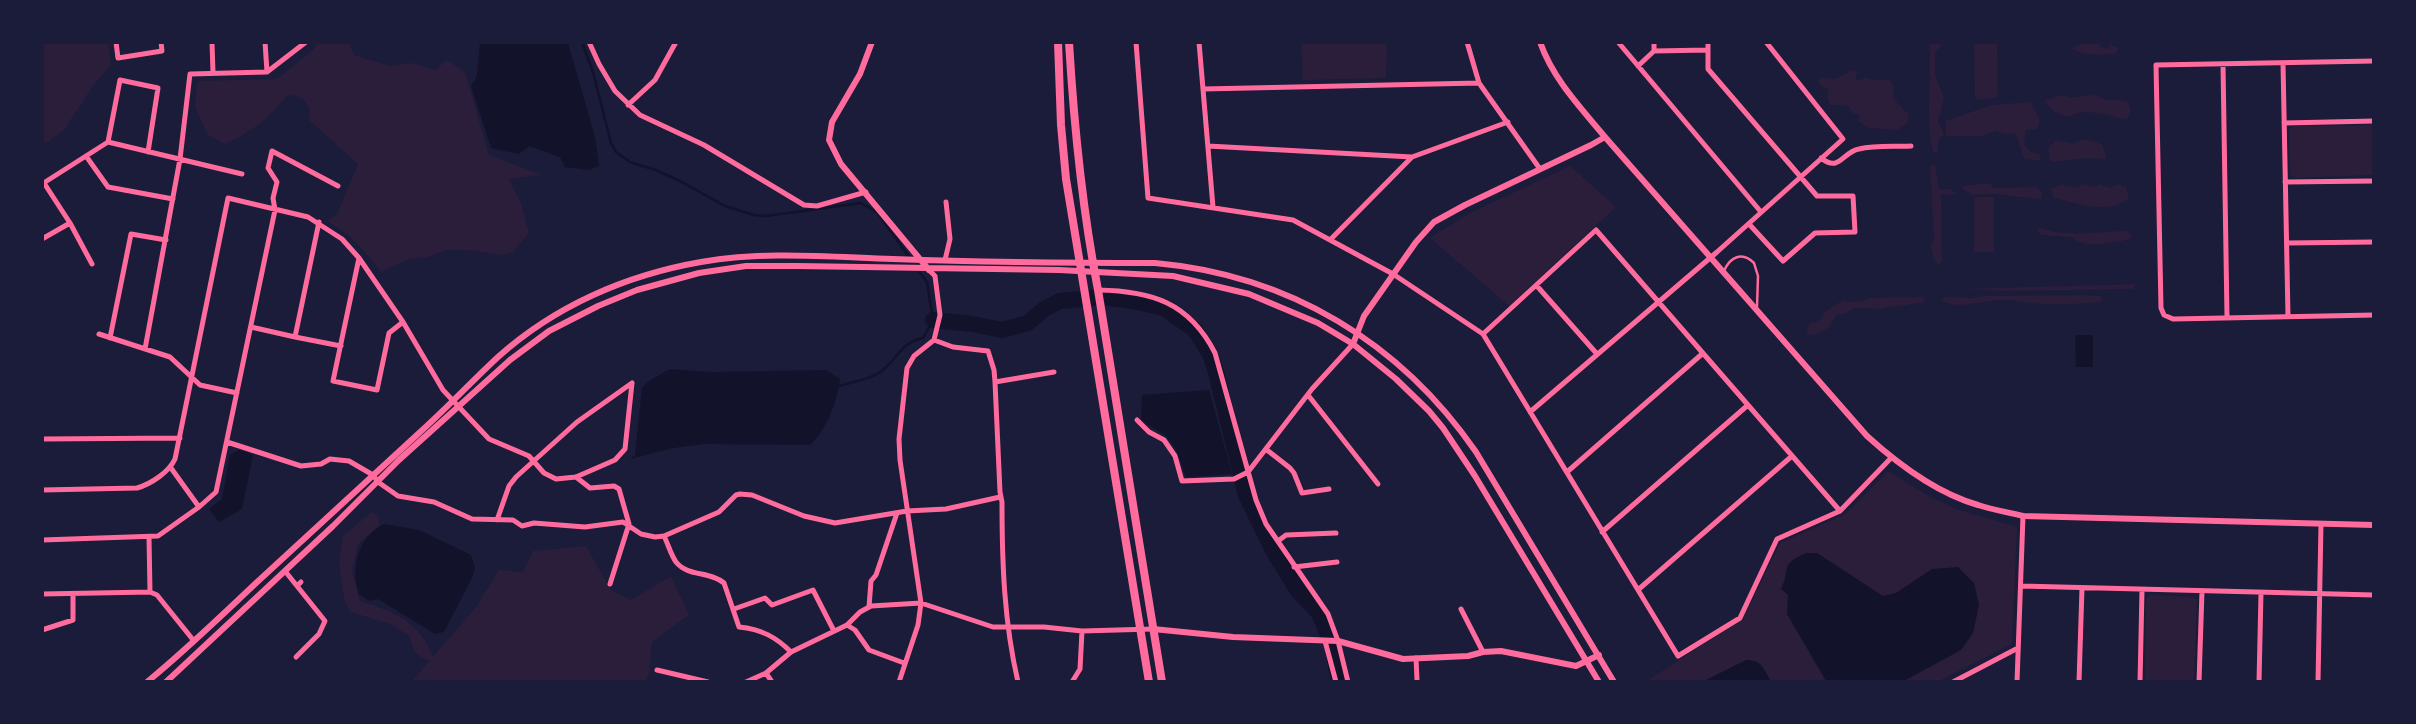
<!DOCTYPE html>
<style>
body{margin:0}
#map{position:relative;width:2416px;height:724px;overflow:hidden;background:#1b1b3a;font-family:"Roboto Condensed",sans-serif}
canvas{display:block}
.frame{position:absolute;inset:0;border:44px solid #1b1b3a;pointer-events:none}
</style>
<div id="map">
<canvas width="2416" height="724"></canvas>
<div class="frame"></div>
</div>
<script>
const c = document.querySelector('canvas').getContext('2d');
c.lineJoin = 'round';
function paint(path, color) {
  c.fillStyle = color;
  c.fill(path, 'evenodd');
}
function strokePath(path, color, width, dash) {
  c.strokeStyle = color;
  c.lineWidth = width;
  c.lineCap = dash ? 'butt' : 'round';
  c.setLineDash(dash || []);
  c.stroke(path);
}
const green = new Path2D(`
 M43 42 108 43 111 65 93 86 63 131 43 145Z
 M317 43H349L354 55 390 66 411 63 435 70 447 60 465 72 489 155 542 175 509 179 521 203 529 233 513 252 502 255 467 250H448L427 257 407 260 381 272C365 251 350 234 327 221L337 214 356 169 357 163 310 121C309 117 310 113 309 109 308 99 295 94 287 95 273 116 248 135 224 144L207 134 195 106 197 81 277 79 314 49Z
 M1301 43H1387L1386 78 1303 80Z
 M1929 43H1944L1935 52V74L1944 98 1938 121 1944 134 1938 141V152H1933C1925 118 1932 78 1929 43Z
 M1974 43H1997L1998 97 1977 100 1975 96Z
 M2100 43 2101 47 2108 49 2110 44 2119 48 2115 54C2103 55 2081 56 2072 48L2078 46 2079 43Z
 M1853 70 1857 72 1855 81 1866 78C1881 84 1897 70 1893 98L1909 115 1908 122 1898 130 1869 128 1858 121 1859 115 1853 113 1848 106 1831 105 1828 101V90L1821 86 1818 80 1823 78 1835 79Z
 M2063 95C2074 100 2082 95 2094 95 2099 95 2100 98 2105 99 2112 101 2120 99 2128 102L2131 110 2127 119C2111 117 2085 106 2070 117 2057 114 2052 112 2045 100Z
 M2031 102 2040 121 2037 129 2026 130 2024 144 2030 151 2041 155 2040 161 2024 159 2017 136 2013 133 2005 134 1996 131 1982 136H1946V121L1991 105Z
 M2373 125V175L2295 178 2290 174 2289 130 2293 126Z
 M2082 139 2102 144 2107 159 2086 158 2052 162 2049 159V147L2056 140 2074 144Z
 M1935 164 1939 189H1950L1958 194 1941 195 1942 261 1939 265 1934 261 1931 247 1934 239 1930 166Z
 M1570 166 1616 207 1509 306 1430 238 1468 214Z
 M1981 184H1990L1994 188 2036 187 2042 193 2041 199 1991 194 1972 195 1964 190 1962 186Z
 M2081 184 2095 187 2099 184 2110 188 2117 184 2126 187 2129 198C2110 215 2076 204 2053 197L2051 188 2062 185 2078 188Z
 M1974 197H1994V252H1974Z
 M2041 228C2066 238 2099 231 2127 231L2132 236 2128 240C2111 242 2085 250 2071 237L2040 235 2037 230Z
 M2137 284 2133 289 2005 291 1959 289Z
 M2086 295 2100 296 2103 301C2079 305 2053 305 2029 303 2020 302 2011 299 2002 300 1982 300 1958 311 1941 300L1944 297 1974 298 1984 296Z
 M1923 297 1925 302 1881 309 1854 308 1845 314H1837C1831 326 1825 334 1810 335L1807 333C1808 321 1811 324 1820 320L1825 312 1843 300C1852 303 1863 303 1870 298Z
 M1887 472H1890L1932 498 1959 510 2017 527 2012 644 1939 681 1645 682 1743 619 1780 543 1846 514Z
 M372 512 379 516V526L358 544 352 571 360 601C393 611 421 622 433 657L476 607 499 570 523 572 533 551 586 546 611 590 631 600 671 576 689 615 652 642 649 675 645 681H412L430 660C418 659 410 647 410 636L390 624 350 612 344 599 339 561 343 536Z
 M2150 595 2193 597 2197 600 2194 681H2145L2146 599Z`);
const water = new Path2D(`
 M480 43H568L595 137 599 166 589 170 565 167 560 157 529 146 519 154 491 148 471 86 477 76Z
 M2075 335H2093V367H2076Z
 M670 369 711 372 826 370 840 379C838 400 826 431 810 445L705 444 673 448 630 459 635 455 642 388 647 382Z
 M1209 390 1232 474 1186 477C1181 464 1177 447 1167 437 1159 430 1149 427 1141 419L1142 395Z
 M239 450 253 455 242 509 219 522 209 509 222 499 230 455Z
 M384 524 419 530 471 555 475 568 472 578 444 632 435 634 378 599 370 601 359 594C350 567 358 537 384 524Z
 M1806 553H1817L1883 596 1896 593 1932 569 1958 567 1974 583 1979 605 1973 633 1961 650 1904 681H1826L1787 614 1788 595 1781 589C1792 567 1778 566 1806 553Z
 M1746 660C1763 660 1763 669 1771 681H1704Z`);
const stream = new Path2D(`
 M582 42 593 72 611 143 616 152 630 162 656 170 680 181 725 206 754 215 766 216 861 203 878 213 909 257
 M840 386C851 382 867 380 877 374 896 364 898 343 923 338L933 320 927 282 918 270`);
const river = new Path2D(`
 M933 320 973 324 1002 330 1028 323 1044 309 1060 301 1102 297 1133 301 1164 308 1195 330 1210 354 1216 372 1246 495 1274 552 1298 591 1319 613 1332 644 1339 682`);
const service = new Path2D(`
 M1724 271C1730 257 1742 251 1754 263L1758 276 1757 307`);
const minor = new Path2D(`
 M116 42 118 58 162 51 161 42
 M212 42 213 73
 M265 42 267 72
 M589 42 599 64 615 91 640 115 704 145 804 205 817 206 866 192
 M1136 42 1148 198 1293 220 1393 274 1483 334 1678 656 1740 618 1777 539 1840 511 1891 458
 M1199 42 1213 207
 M1467 42 1479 83 1540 169
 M1618 42 1761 212
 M1708 42V69L1817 196H1853L1855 232 1815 233 1783 261 1749 224
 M1654 51 1708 50
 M2374 61 2156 65 2161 308 2164 315 2173 319 2374 315
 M2283 63 2288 316
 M2223 64 2227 317
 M1638 66 1654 51V42
 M1203 89 1479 83
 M628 105 655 80 676 42
 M2284 123 2374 121
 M108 142 120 80 158 88 148 152
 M1208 146 1412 157
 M86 156 108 187 173 199
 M1821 158C1840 173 1842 152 1859 149 1875 145 1894 147 1911 146
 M2285 182 2374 181
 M44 183 70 223 92 264
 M42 184 108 142 242 174
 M42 239 70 223
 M1330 240 1412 157 1508 122
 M2287 243 2374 242
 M359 258 333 381 377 390 389 333 403 322
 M945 260 950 239 946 202
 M1537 286 1597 354
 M1098 290C1151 291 1189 302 1215 353L1256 500 1266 524 1328 614 1338 641 1348 682
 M251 327 295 337 319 222
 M99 334 170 357 200 385 237 393
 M1483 334 1596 230 1840 511
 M295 337 341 346
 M110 338 131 234 166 240
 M934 340 953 347 988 351 994 370 995 382 1054 372
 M145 349 180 159 190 74 267 72 306 42
 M995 382 1000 492 1002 502C1002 563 1004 622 1018 682
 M1308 395 1378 484
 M1530 412 1717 252 1843 139 1766 42
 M1137 420 1149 432 1164 440 1175 456 1182 481 1234 479 1248 472 1312 389 1353 344
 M42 439 180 438
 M227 442 301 466 321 464 330 459 349 461 373 475 378 482 398 496 434 502 472 519 513 520 522 526 534 523 585 527 623 522 641 534 655 537 664 536 719 512 736 495 740 494 752 495 804 516 835 523 907 511 946 509 1000 497
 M1267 450 1290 468 1294 473 1302 493 1329 489
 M171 468 199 507 216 492 275 210 273 198 277 182 268 168 272 151 338 186
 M1567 472 1702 354
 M576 477 590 488 614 486 619 489 629 524 610 584
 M42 490 137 488C151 484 169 472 175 459L228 198 308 217 342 239 359 258 403 322 443 390 489 439 529 456 544 473 556 479 576 477 615 460 625 449 632 383
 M497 520 509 486 516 477 577 422 632 383
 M1602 532 1748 405
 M664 536C668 544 671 555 676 562 688 577 710 571 724 583L739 627C761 629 776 637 791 652L847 625 860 612 871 606 921 603 993 627H1044L1082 631 1153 629
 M42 540 158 536 199 507
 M1278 541 1286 535 1336 533
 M1294 567 1337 562
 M285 571 297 586 301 582
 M2021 586 2374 595
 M1639 589 1792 456
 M150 592 157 595 194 641
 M42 594 150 592 149 538
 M869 607 871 581 876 575 897 513
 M734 609 765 598 772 605 813 590 834 631
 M1461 609 1483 652
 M847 625 855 630 869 650 904 663
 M42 630 73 620V594
 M1325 641 1336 682
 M296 657 319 634 325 621 297 586
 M1416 658 1417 680
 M657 670 708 682
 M766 673 772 682
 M746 682 766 673 791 652
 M899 682 918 625 921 603 900 460 899 439 907 368 914 356 934 340 940 315 935 276 929 270
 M1072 682 1080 669 1082 631
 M1953 682 2018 648
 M2017 682 2023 516
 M2079 682 2082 588
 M2140 682 2142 590
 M2199 682 2202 591
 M2259 682 2261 593
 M2318 682 2321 524`);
const tertiary = new Path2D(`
 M872 42 860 74 832 122 829 140 841 164 929 270
 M1605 137 1867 436C1899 465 1936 493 1978 505 1993 510 2008 512 2023 516L2374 525
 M1353 344 1364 316 1416 242 1434 222 1465 205 1591 145 1605 137C1580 107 1553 79 1540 42
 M1153 629 1233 637 1338 641 1403 659 1468 656 1483 652 1501 651 1576 666 1599 655
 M147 682C185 651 220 617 255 584 310 534 364 484 418 434 446 409 471 382 498 357 555 306 626 275 701 262 764 251 829 257 893 259 980 262 1068 263 1155 263 1289 275 1400 342 1476 452L1614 682
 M166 682 333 526 399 460 510 360 549 331 598 306 637 290 699 273 746 266H797L1059 270 1173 276 1249 294 1318 323 1353 344 1396 379 1429 411 1443 428 1475 476 1599 682`);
const primary = new Path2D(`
 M1058 42 1061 125 1066 179 1149 682
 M1069 42C1074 126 1082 208 1098 290L1162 682`);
paint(green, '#2a1e3b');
paint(water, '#12122b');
strokePath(stream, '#12122b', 2.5);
strokePath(river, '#12122b', 16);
strokePath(service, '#ff6b9d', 2.5);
strokePath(minor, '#ff6b9d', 5);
strokePath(tertiary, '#ff6b9d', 6);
strokePath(primary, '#ff6b9d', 8);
</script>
